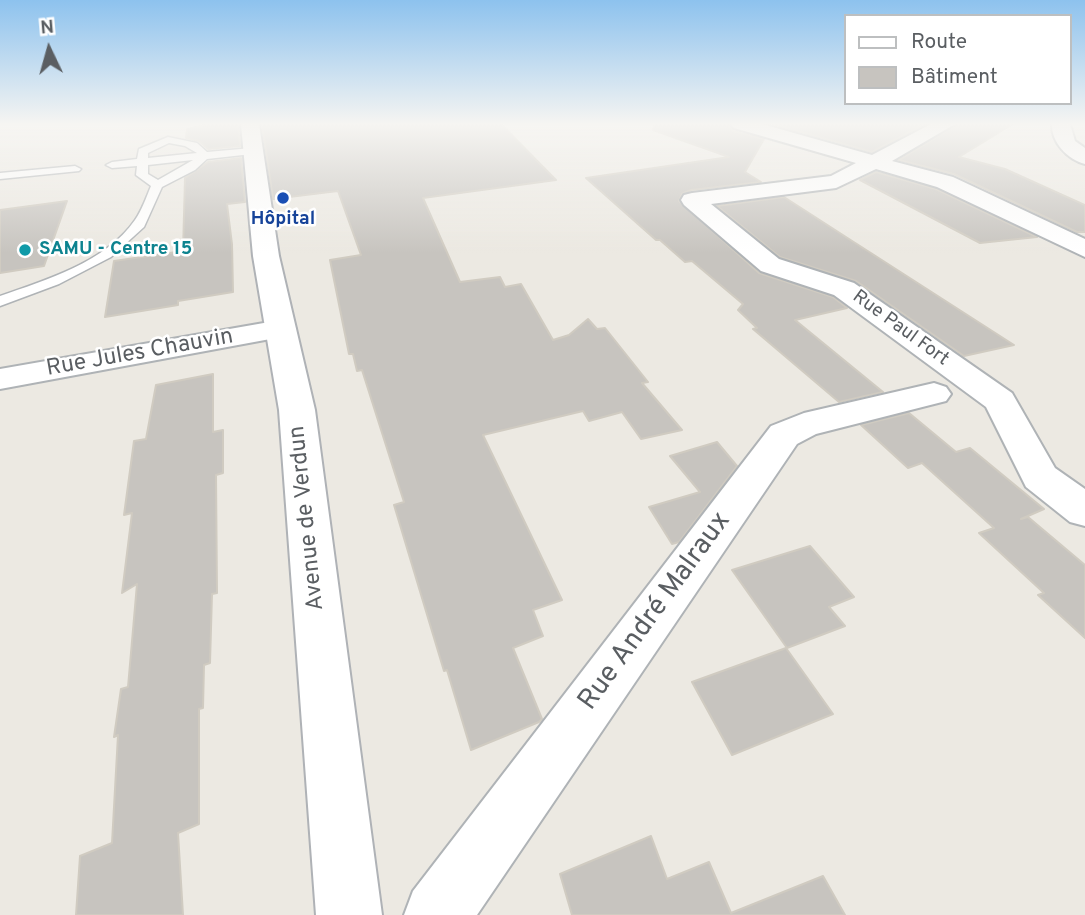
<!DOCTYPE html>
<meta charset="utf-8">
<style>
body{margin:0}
#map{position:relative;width:1085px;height:915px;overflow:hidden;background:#ece9e2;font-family:Overpass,sans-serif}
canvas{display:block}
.legend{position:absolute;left:844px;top:14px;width:228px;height:91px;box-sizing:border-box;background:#fff;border:2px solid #bdbfc0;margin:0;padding:9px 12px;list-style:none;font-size:21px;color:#5a5e62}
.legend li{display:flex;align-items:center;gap:14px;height:35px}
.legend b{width:35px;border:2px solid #bdbfc0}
.north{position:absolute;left:14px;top:14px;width:70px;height:70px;-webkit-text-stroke:5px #fff;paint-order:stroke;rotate:355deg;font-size:19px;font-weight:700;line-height:28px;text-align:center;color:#5a5e62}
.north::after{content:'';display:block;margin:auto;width:24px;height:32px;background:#5a5e62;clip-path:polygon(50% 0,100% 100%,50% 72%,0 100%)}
</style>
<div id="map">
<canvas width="1085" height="915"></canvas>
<ul class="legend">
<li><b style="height:9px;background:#fff"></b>Route</li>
<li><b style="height:19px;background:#c7c4bf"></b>Bâtiment</li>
</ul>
<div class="north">N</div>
</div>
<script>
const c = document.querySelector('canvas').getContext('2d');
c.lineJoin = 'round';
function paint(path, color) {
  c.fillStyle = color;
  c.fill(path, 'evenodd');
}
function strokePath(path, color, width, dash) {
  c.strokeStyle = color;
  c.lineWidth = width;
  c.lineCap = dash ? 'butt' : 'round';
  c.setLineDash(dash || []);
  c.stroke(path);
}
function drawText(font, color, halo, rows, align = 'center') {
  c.font = font + ' Overpass,sans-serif';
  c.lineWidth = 5;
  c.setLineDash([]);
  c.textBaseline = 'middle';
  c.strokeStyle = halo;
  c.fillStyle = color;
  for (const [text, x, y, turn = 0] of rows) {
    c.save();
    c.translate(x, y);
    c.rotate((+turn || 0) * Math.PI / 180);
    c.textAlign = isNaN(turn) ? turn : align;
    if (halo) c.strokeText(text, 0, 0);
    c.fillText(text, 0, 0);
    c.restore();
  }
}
const building = new Path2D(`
 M209 124H238L240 146 208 149 199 141 186 138 187 129Z
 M262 124H501L556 180 423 198 460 282 500 277 505 287 521 284 553 340 569 335 588 319 597 329 605 328 648 382 642 383 682 430 641 439 622 412 589 421 583 411 483 435 562 600 533 610 543 636 513 648 542 719 539 722 471 750 447 670 444 671 394 505 404 502 362 370 357 371 353 354H349L330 260 361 255 338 191 273 199Z
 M654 124H729L733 131 764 139 745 172 761 182 691 190 682 194 679 201 759 273 833 297 847 308 795 320 883 392 839 402 753 329 757 328 738 310 743 304 692 261 685 262 660 240H656L586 178 729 157 653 130Z
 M773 124H925L872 152Z
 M958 124H1013L959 157 1005 169 1085 205V232H1077L954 174 899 160Z
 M241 158 245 202 227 204 232 244 233 292 178 301V305L105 317 114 261 183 251 185 178 208 162Z
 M876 172 936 189 1037 237 980 243 860 180Z
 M784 197 846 237 1014 345 964 356 856 281 780 257 717 206Z
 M67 201 44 266 0 273V210Z
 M213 374V432L223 430V473L216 475 217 593 212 594 210 663 204 665 203 708 199 709V824L178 833 183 915H76L80 856 112 843 118 735 114 737 121 689 128 687 137 584 122 593 132 513 124 515 134 441 146 439 156 385Z
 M909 413 956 452 970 448 1044 509 1021 519 1028 517 1085 565V638L1038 595 1044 593 979 533 994 528 922 463 908 468 861 425Z
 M717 442 737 466 679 542 672 544 649 507 700 492 670 456Z
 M810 546 854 597 829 607 845 626 787 648 732 570Z
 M786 648 833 714 732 755 692 682Z
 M651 836 667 879 709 862 731 913 823 876 845 915H572L560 874Z`);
const lane = new Path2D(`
 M168 137 197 143 207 152 252 148 257 151 252 154 207 159 195 170 162 187 144 227 111 257 59 284 0 306V296C46 280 106 262 135 220 142 210 146 198 151 186L136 175 137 166 112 168 106 165 112 162 137 159 139 149ZM169 143 185 146 197 153 148 158V153ZM193 160 158 180 148 174V165Z
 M75 166 81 169 79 171 0 179V173Z`);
const street = new Path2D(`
 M731 124H762L872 155 931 124H955L892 161 953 177 1085 239V257L937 187 876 169 836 188 711 204 779 259 854 283 1012 393 1055 468 1085 489V526L1070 522 1026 487 986 407 834 295 761 271 684 205 681 200 684 195 692 193 831 176 856 163 734 128Z
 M1052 124H1070L1075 141 1085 148V164C1068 160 1051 142 1052 124Z
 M281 320 292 323 296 329 292 335 0 389V369Z
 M934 383 946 387 951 394 946 401 816 434 797 444 477 915H404L413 891 771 426 804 413Z`);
const secondary = new Path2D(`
 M241 124H259L279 256 315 410 382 915H316L279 410 253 256Z`);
const markers = [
 [283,198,7,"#1a4fb4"],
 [25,250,7,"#0f9aa8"]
];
const farTransitnames = [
 ["Hôpital",283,220]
];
const farCulturenames = [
 ["SAMU - Centre 15",39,250]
];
const farStreetnames = [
 ["Rue Paul Fort",900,329,36]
];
const streetNames = [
 ["Rue Jules Chauvin",140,354,-10],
 ["Avenue de Verdun",308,518,-96]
];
const nearStreetnames = [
 ["Rue André Malraux",656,612,-54]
];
paint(building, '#c7c4bf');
strokePath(building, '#d0cbc1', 2);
strokePath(lane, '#afb3b6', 3);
strokePath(street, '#afb3b6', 4);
strokePath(secondary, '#afb2b6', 4);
paint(lane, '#fff');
paint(street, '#fff');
paint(secondary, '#fff');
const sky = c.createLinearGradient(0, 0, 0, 253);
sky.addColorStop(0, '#8dc2ee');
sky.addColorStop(0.49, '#f6f5f2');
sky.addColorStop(1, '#f6f5f200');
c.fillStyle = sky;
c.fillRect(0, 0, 1085, 253);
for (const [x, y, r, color] of markers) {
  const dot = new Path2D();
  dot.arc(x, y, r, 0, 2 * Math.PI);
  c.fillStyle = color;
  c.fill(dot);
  strokePath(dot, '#fff', 2.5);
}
drawText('bold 19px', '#164399', '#fff', farTransitnames);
drawText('bold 19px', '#0d838f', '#fff', farCulturenames, 'left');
drawText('19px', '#5a5e62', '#fff', farStreetnames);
drawText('23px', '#5a5e62', '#fff', streetNames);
drawText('28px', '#5a5e62', '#fff', nearStreetnames);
</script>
